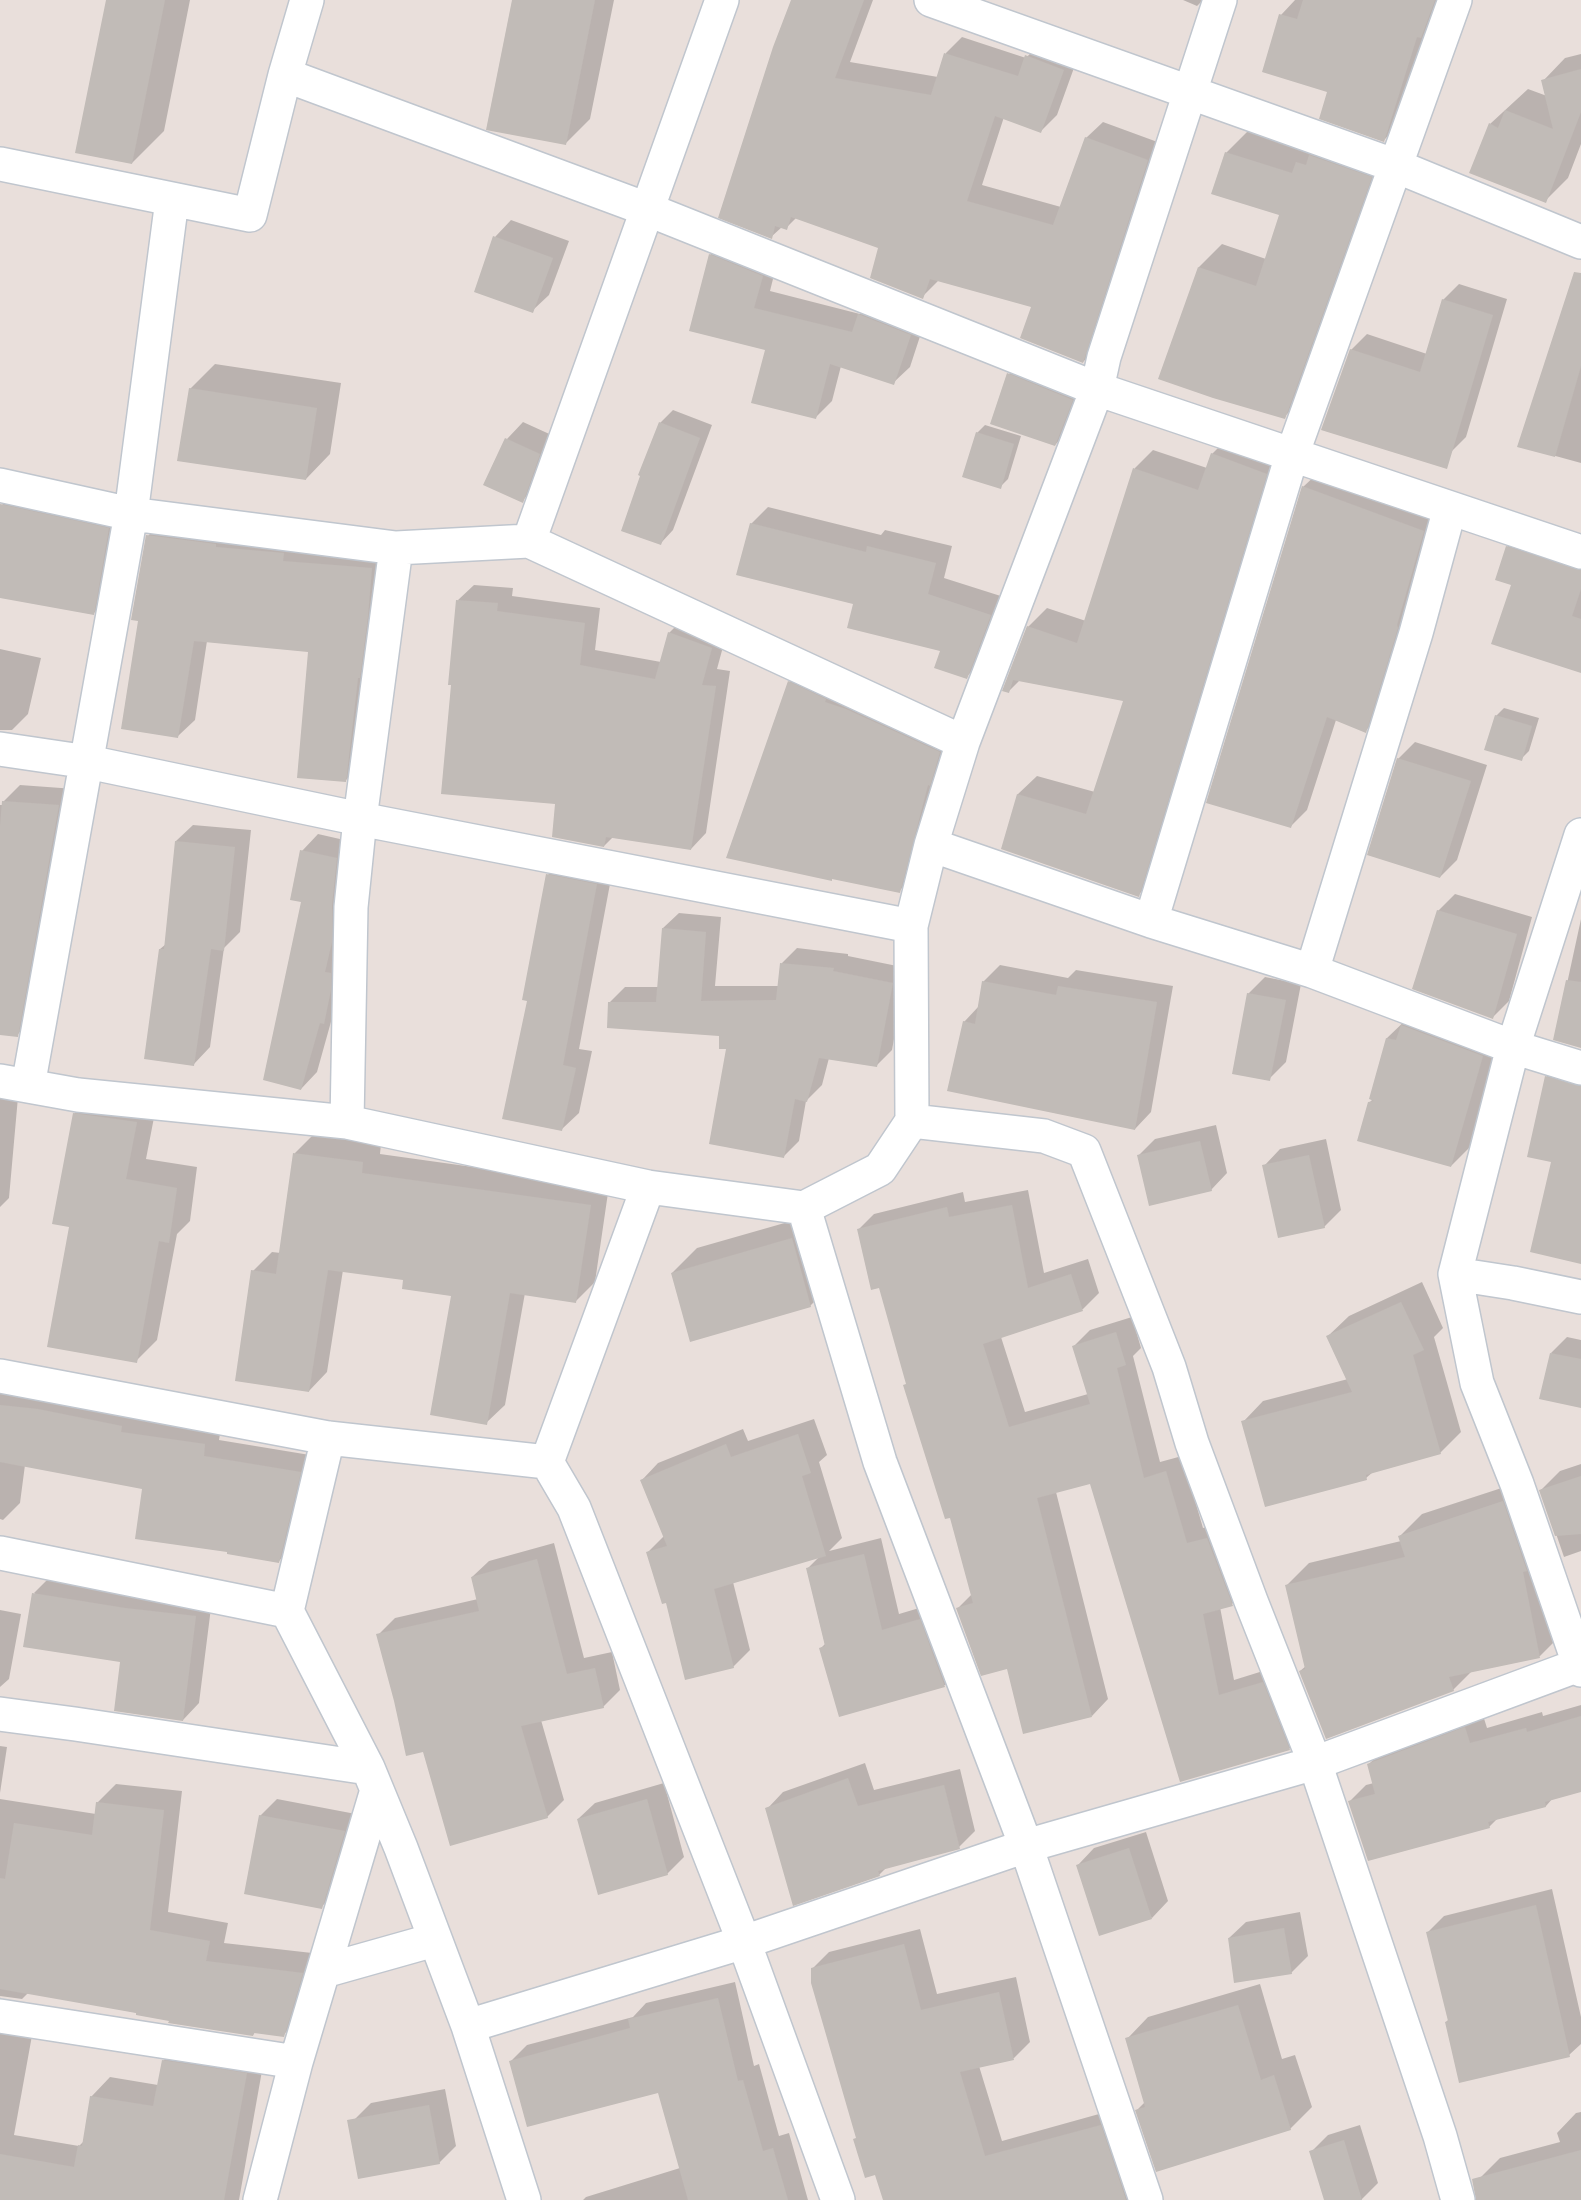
<!DOCTYPE html>
<style>
body{margin:0}
canvas{display:block;background:#e9dfdb}
</style>
<canvas width="1581" height="2200"></canvas>
<script>
const c = document.querySelector('canvas').getContext('2d');
c.lineJoin = 'round';
function paint(path, color) {
  c.fillStyle = color;
  c.fill(path, 'evenodd');
}
function strokePath(path, color, width, dash) {
  c.strokeStyle = color;
  c.lineWidth = width;
  c.lineCap = dash ? 'butt' : 'round';
  c.setLineDash(dash || []);
  c.stroke(path);
}
const shadow = new Path2D(`
 M107 0H190L164 131 132 163Z
 M513 0H614L590 119 565 144Z
 M792 0H873L850 62 938 77 946 53 962 37 1026 58 1043 40 1079 54 1057 115 1041 131 1004 117 982 185 1061 207 1086 138 1103 122 1163 144 1099 346 1083 362 1033 306 939 280 922 297 880 247 796 218 786 228 782 227 771 237Z
 M1183 0H1203L1197 6Z
 M1295 0H1444L1400 124 1384 140 1329 91 1281 15Z
 M1581 54V144L1568 178 1545 201 1490 124 1528 89 1547 96 1543 81 1565 58Z
 M1249 130 1394 154 1308 394 1284 417 1160 378 1199 267 1222 244 1266 259 1281 214 1226 153Z
 M511 220 569 241 549 295 532 311 495 237Z
 M727 238 778 259 770 291 860 314 876 298 926 318 910 367 893 383 841 366 832 401 815 418 766 349 710 255Z
 M1581 280V463L1519 446Z
 M1459 284 1507 299 1466 437 1450 453 1351 350 1367 334 1427 354 1443 300Z
 M1025 358 1089 383 1071 428 1055 445 1009 374Z
 M215 364 341 383 330 454 306 479 190 389Z
 M673 410 712 425 673 530 661 543 660 423Z
 M523 422 556 437 539 484 522 501 485 484 507 439Z
 M985 425 1021 436 1008 479 1000 487 977 433Z
 M1231 435 1285 455 1157 877 1138 895 1003 848 1018 794 1037 776 1095 792 1125 700 1020 680 1009 691 1028 627 1047 608 1086 621 1135 468 1153 450 1207 468 1212 454Z
 M1320 471 1440 514 1382 715 1365 731 1336 720 1307 810 1291 826 1303 487Z
 M18 488 125 512 110 597 93 614 0 596V513L2 505Z
 M768 507 881 535 885 530 952 546 944 578 1007 598 983 661 966 677 941 650 751 524Z
 M164 519 388 552 362 764 345 781 309 651 207 641 195 720 178 736 140 620 148 536Z
 M1524 531 1581 550V671L1513 584 1507 547Z
 M474 585 513 588 512 596 600 608 595 650 661 662 669 633 685 617 727 632 717 669 730 671 706 833 691 849 613 837 604 846 556 802 458 600Z
 M0 649 41 658 28 714 12 730H0Z
 M805 666 956 736 916 875 899 891 789 682Z
 M1504 708 1539 718 1529 751 1521 759 1496 716Z
 M1415 742 1487 765 1457 860 1440 877 1398 759Z
 M20 785 75 789 34 1018 17 1035 0 1034V805H3V802Z
 M193 825 251 830 240 932 224 948 210 1047 194 1064 160 949 166 944 176 841Z
 M318 834 353 842 334 1011 317 1072 301 1089 302 851Z
 M564 858 613 868 579 1049 592 1051 579 1113 562 1129 529 1000 548 875Z
 M1455 894 1532 917 1509 1001 1492 1018 1438 911Z
 M679 913 721 917 715 986H779L782 963 797 948 848 954V956L907 968 892 1050 877 1065 829 1058 822 1085 806 1101 799 1141 784 1156 720 1034 609 1003 625 987H659L663 928Z
 M1581 919V1047L1555 1039Z
 M1000 965 1068 978 1076 970 1173 986 1151 1112 1135 1129 964 1022 979 1006 983 982Z
 M1265 977 1301 984 1286 1062 1269 1079 1248 994Z
 M1412 1014 1506 1031 1476 1141 1451 1166 1369 1103 1373 1099 1387 1038Z
 M1566 1058 1581 1063V1262L1553 1161 1546 1077Z
 M0 1085 19 1086 9 1198 0 1207Z
 M95 1093 157 1102 146 1159 197 1167 190 1221 177 1234 157 1340 136 1361 71 1226 74 1114Z
 M1216 1125 1227 1173 1211 1190 1138 1156 1155 1139Z
 M313 1135 381 1144 380 1154 609 1186 595 1282 576 1301 525 1293 505 1405 486 1423 453 1295 405 1278 343 1270 327 1372 309 1391 253 1271 272 1252 281 1253 295 1153Z
 M1326 1139 1341 1210 1324 1227 1264 1166 1280 1149Z
 M1028 1190 1044 1273 1088 1259 1099 1293 1083 1309 1001 1337 1025 1412 1088 1394 1074 1346 1090 1330 1132 1317 1141 1348 1133 1356 1160 1462 1182 1456 1203 1528 1224 1522 1248 1588 1232 1604 1220 1607 1234 1680 1279 1666 1305 1733 1289 1749 1181 1780 1091 1482 1056 1492 1108 1699 1092 1716 1008 1667 957 1609 972 1594 951 1516 908 1383 880 1286 858 1230 874 1214 963 1192 965 1202Z
 M816 1214 835 1281 810 1306 672 1273 697 1248Z
 M1422 1282 1443 1328 1434 1337 1461 1432 1440 1453 1373 1472 1366 1478 1243 1422 1263 1401 1348 1379 1328 1336 1349 1316Z
 M1567 1337 1581 1340V1407L1551 1353Z
 M0 1387 221 1428 219 1440 316 1456 295 1544 279 1561 143 1487 25 1465 20 1503 3 1520 0 1519Z
 M814 1419 827 1455 819 1462 842 1538 829 1551 881 1538 899 1614 936 1603 961 1669 945 1685 840 1715 821 1648 825 1644 807 1569 820 1556 733 1582 750 1650 733 1667 667 1601 648 1552 665 1535 642 1480 658 1463 743 1429 748 1441Z
 M1581 1464V1551L1564 1557 1541 1490 1560 1471Z
 M1526 1480 1562 1634 1540 1656 1472 1671 1453 1690 1300 1671 1306 1666 1287 1585 1309 1563 1401 1541 1400 1536 1422 1514Z
 M554 1543 584 1658 612 1652 620 1690 603 1707 541 1720 564 1800 547 1817 424 1751 396 1701 378 1635 395 1618 478 1599 472 1577 489 1561Z
 M50 1577 212 1600 199 1703 183 1720 122 1661 34 1593Z
 M0 1610 21 1614 9 1679 0 1687Z
 M1581 1705V1790L1553 1798 1546 1806 1498 1818 1489 1827 1349 1802 1366 1785 1374 1783 1369 1764 1386 1747 1482 1712 1487 1728 1542 1712 1543 1716Z
 M0 1746 7 1747 0 1793Z
 M865 1763 874 1790 960 1769 975 1831 959 1847 887 1867 879 1875 767 1809 783 1792Z
 M664 1783 684 1857 667 1874 578 1819 595 1803Z
 M116 1784 182 1791 168 1912 228 1923 224 1943 321 1954 303 2016 283 2035 256 2031 253 2035 29 1992 22 1999 0 1996 1 2004 35 2019 14 2135 79 2146 84 2141 91 2097 110 2077 158 2085 163 2061 182 2042 265 2054 239 2200H0V1799L96 1814 97 1803Z
 M277 1799 361 1815 338 1891 321 1907 260 1816Z
 M1146 1832 1168 1901 1152 1918 1078 1865 1094 1848Z
 M1552 1889 1581 2017V2044L1569 2055 1446 2022 1449 2019 1427 1933 1444 1916Z
 M1300 1912 1308 1956 1291 1973 1229 1938 1246 1922Z
 M920 1929 937 1994 1016 1977 1030 2042 1014 2058 979 2066 1002 2141 1117 2109 1149 2200H884L876 2173 858 2137 812 1969 829 1952Z
 M735 1982 754 2066 759 2064 779 2136 789 2133 808 2200H583L586 2197 680 2168 659 2091 511 2061 527 2045 633 2017 646 2003Z
 M1260 1984 1282 2059 1295 2055 1312 2107 1290 2129 1137 2110 1145 2102 1127 2039 1148 2017Z
 M445 2089 456 2146 439 2163 355 2119 371 2103Z
 M1581 2112V2200H1487L1481 2177 1500 2158 1560 2142 1557 2133 1576 2113Z
 M1360 2125 1378 2183 1361 2200H1326L1311 2152 1328 2135Z`);
const building = new Path2D(`
 M106 0H165L132 164 75 153Z
 M512 0H595L566 145 486 130Z
 M791 0H864L835 78 931 95 944 53 1018 76 1025 55 1064 70 1041 133 995 116 967 201 1053 225 1085 137 1148 160 1083 363 1020 338 1031 307 930 279 923 299 870 278 878 248 791 217 787 230 775 226 772 239 718 218 773 47Z
 M1303 0H1435L1421 38 1417 37 1384 142 1319 119 1327 92 1262 72 1279 14 1297 19Z
 M1581 69V112L1546 203 1469 173 1489 123 1498 128 1505 110 1553 129 1541 80Z
 M1225 152 1292 173 1296 162 1306 165 1309 155 1372 177 1285 419 1213 398 1158 379 1198 267 1256 286 1279 215 1211 194Z
 M493 236 553 258 533 313 474 292Z
 M709 254 763 276 754 308 852 332 858 314 911 335 894 385 830 364 816 419 751 403 765 350 689 331Z
 M1574 272 1581 273V366L1555 457 1517 447Z
 M1442 299 1493 315 1447 469 1321 430 1350 349 1420 372Z
 M1007 373 1073 400 1055 446 990 424Z
 M189 388 317 408 306 480 177 461Z
 M659 422 700 438 661 545 621 531 640 476 638 475Z
 M976 432 1014 444 1001 489 962 477Z
 M505 438 540 454 523 503 483 485Z
 M1211 453 1267 474 1139 897 1001 849 1017 794 1086 814 1123 701 1013 680 1009 693 1002 691 1027 626 1077 643 1133 468 1198 490Z
 M1302 486 1424 531 1397 625 1398 628 1366 733 1327 717 1291 828 1206 803Z
 M0 504 109 528 94 615 0 598Z
 M750 523 866 552 867 546 936 563 928 594 991 615 967 679 934 668 940 651 847 628 853 604 736 575Z
 M146 535 216 544V547L284 553 283 561 372 568 368 616 360 678H358L346 782 297 778 308 652 194 641 178 738 121 729 138 621 131 620Z
 M1506 546 1581 570V589L1572 616 1581 619V673L1491 644 1511 585 1495 580Z
 M456 600 498 603 497 611 585 623 580 665 655 679 668 632 712 648 702 685 716 686 691 850 606 837 604 847 552 837 555 804 441 794 451 685H448Z
 M788 681 826 699 825 702 846 709 940 752 930 786 928 785 900 893 832 879V881L726 858Z
 M1495 715 1532 726 1522 761 1484 750Z
 M1397 758 1471 781 1440 878 1367 855Z
 M2 801 59 805 18 1037 0 1035V827Z
 M175 841 235 847 224 951 211 949 194 1066 144 1059 159 949H164Z
 M300 850 337 858 332 905V942L325 972 331 973V990L324 1024 320 1023 301 1090 263 1080 301 902 290 900Z
 M546 874 597 884 563 1065 576 1068 562 1131 502 1119 527 1001 522 1000Z
 M1437 910 1517 934 1493 1019 1412 989Z
 M662 928 706 932 701 1001 776 1000 780 963 834 968 833 971 893 983 877 1067 819 1058 807 1102 795 1099 784 1158 709 1144 726 1049H719V1036L607 1028 608 1002H656Z
 M1566 980 1581 982V1048L1553 1040Z
 M982 981 1056 995 1058 986 1157 1002 1135 1130 947 1091 963 1021 975 1024Z
 M1247 993 1286 1000 1270 1081 1232 1074Z
 M1401 1025 1483 1056 1451 1167 1357 1141 1368 1102 1374 1101 1369 1099 1386 1038 1396 1040Z
 M1545 1076 1581 1086V1264L1530 1252 1551 1162 1527 1157Z
 M73 1113 137 1122 126 1179 177 1188 169 1243 159 1241 137 1363 47 1347 69 1227 52 1224Z
 M1200 1141 1212 1191 1149 1206 1137 1155Z
 M293 1153 363 1162 362 1173 591 1205 576 1303 510 1293 487 1425 430 1415 451 1296 402 1289 403 1280 328 1270 309 1392 235 1381 251 1270 276 1274Z
 M1309 1155 1325 1228 1278 1238 1262 1165Z
 M1012 1205 1028 1288 1071 1274 1083 1311 983 1344 1009 1427 1090 1404 1072 1346 1116 1332 1126 1365 1117 1368 1144 1478 1166 1471 1187 1543 1207 1538 1233 1606 1203 1614 1219 1695 1263 1682 1290 1750 1180 1782 1090 1484 1037 1498 1092 1717 1023 1734 1007 1669 981 1676 956 1608 973 1603 950 1518 945 1519 903 1385 906 1384 879 1288 871 1290 857 1229 947 1207 949 1217Z
 M792 1238 811 1307 690 1342 671 1273Z
 M1401 1302 1424 1350 1413 1355 1441 1454 1366 1475 1367 1480 1265 1507 1241 1421 1352 1392 1326 1336Z
 M1550 1353 1581 1359V1408L1539 1399Z
 M0 1405 38 1409 122 1426 121 1432 205 1444 204 1456 301 1472 279 1563 227 1554V1552L135 1539 142 1489 0 1462Z
 M798 1434 811 1473 802 1476 826 1556 714 1589 734 1668 685 1680 666 1603 662 1604 646 1552 667 1546 640 1480 726 1444 731 1457Z
 M1581 1476V1534L1555 1536 1539 1490Z
 M1503 1501 1527 1571 1523 1572 1540 1658 1449 1677 1454 1691 1326 1739 1299 1671 1305 1669 1285 1585 1405 1557 1398 1536Z
 M864 1554 882 1630 920 1619 945 1687 839 1717 819 1648 825 1646 806 1568Z
 M537 1559 567 1674 595 1668 604 1708 521 1726 548 1818 450 1846 423 1752 406 1756 394 1701 376 1634 479 1611 471 1577Z
 M32 1593 125 1608 196 1616 183 1721 114 1711 120 1662 23 1647Z
 M1581 1716V1792L1545 1802 1546 1807 1488 1822 1490 1828 1368 1861 1348 1801 1375 1794 1367 1764 1465 1727 1470 1743 1526 1728 1527 1732Z
 M848 1778 858 1806 944 1785 960 1849 878 1871 880 1876 793 1906 765 1808Z
 M647 1799 668 1875 598 1895 577 1819Z
 M96 1802 164 1810 150 1930 210 1941 206 1961 303 1973 284 2037 254 2033 253 2036 168 2023 169 2021 136 2015V2013L0 1989V1878L5 1879 14 1823 92 1835Z
 M259 1815 345 1831 322 1909 244 1894Z
 M1129 1848 1152 1919 1099 1936 1076 1865Z
 M1536 1905 1570 2057 1459 2083 1445 2022 1448 2021 1426 1932Z
 M1284 1928 1292 1974 1234 1983 1228 1938Z
 M904 1944 921 2010 999 1992 1014 2060 960 2072 985 2156 1101 2125 1126 2200H883L875 2175 865 2178 853 2139 856 2138 811 1983V1968Z
 M718 1998 738 2081 743 2080 763 2151 773 2148 788 2200H688L658 2093 527 2127 509 2061 630 2028 628 2019Z
 M1238 2005 1261 2080 1274 2075 1291 2130 1156 2172 1135 2110 1145 2107 1125 2038Z
 M162 2060 247 2073 224 2200H0V2154L74 2167 78 2145 82 2146 90 2096 153 2106Z
 M429 2105 440 2164 358 2179 347 2120Z
 M1344 2140 1362 2200H1324L1309 2151Z
 M1581 2150V2200H1476L1472 2179Z`);
const minor = new Path2D(`
 M931 0 1396 166 1581 242
 M1220 0 1104 357 1097 389 963 742 931 845 911 926 912 1121 1044 1136 1084 1151 1169 1367 1192 1443 1251 1601 1315 1763 1440 2136 1458 2200
 M285 75 649 210 1097 389 1581 552
 M0 164 250 215 285 75 307 0
 M0 485 131 514 396 548 529 541 722 0
 M529 541 963 742
 M0 749 88 762 360 819 911 926
 M1581 835 1513 1047 1455 1274 1477 1383 1517 1484 1581 1670
 M931 845 1151 921 1312 971 1513 1047 1581 1068
 M1151 921 1292 455 1455 0
 M1312 971 1416 633 1450 508
 M0 1081 78 1095 347 1122 648 1187 804 1208 880 1462 1026 1846 1146 2200
 M28 1086 131 514 172 200
 M347 1122 351 907 360 819 396 548
 M804 1208 880 1169 912 1121
 M1455 1274 1513 1283 1581 1297
 M0 1376 328 1438 547 1462 574 1508 744 1942 838 2200
 M328 1438 287 1611 368 1768 401 1848 468 2026 524 2200
 M547 1462 648 1187
 M0 1553 287 1611
 M0 1714 75 1724 368 1768
 M324 1971 434 1940
 M0 2016 296 2062
 M468 2026 744 1942 1026 1846 1315 1763 1579 1665 1581 1662
 M260 2200 296 2062 377 1790`);
paint(shadow, '#0003');
paint(building, '#c1bbb7');
strokePath(minor, '#c0c6ce', 36);
strokePath(minor, '#fff', 33);
</script>
